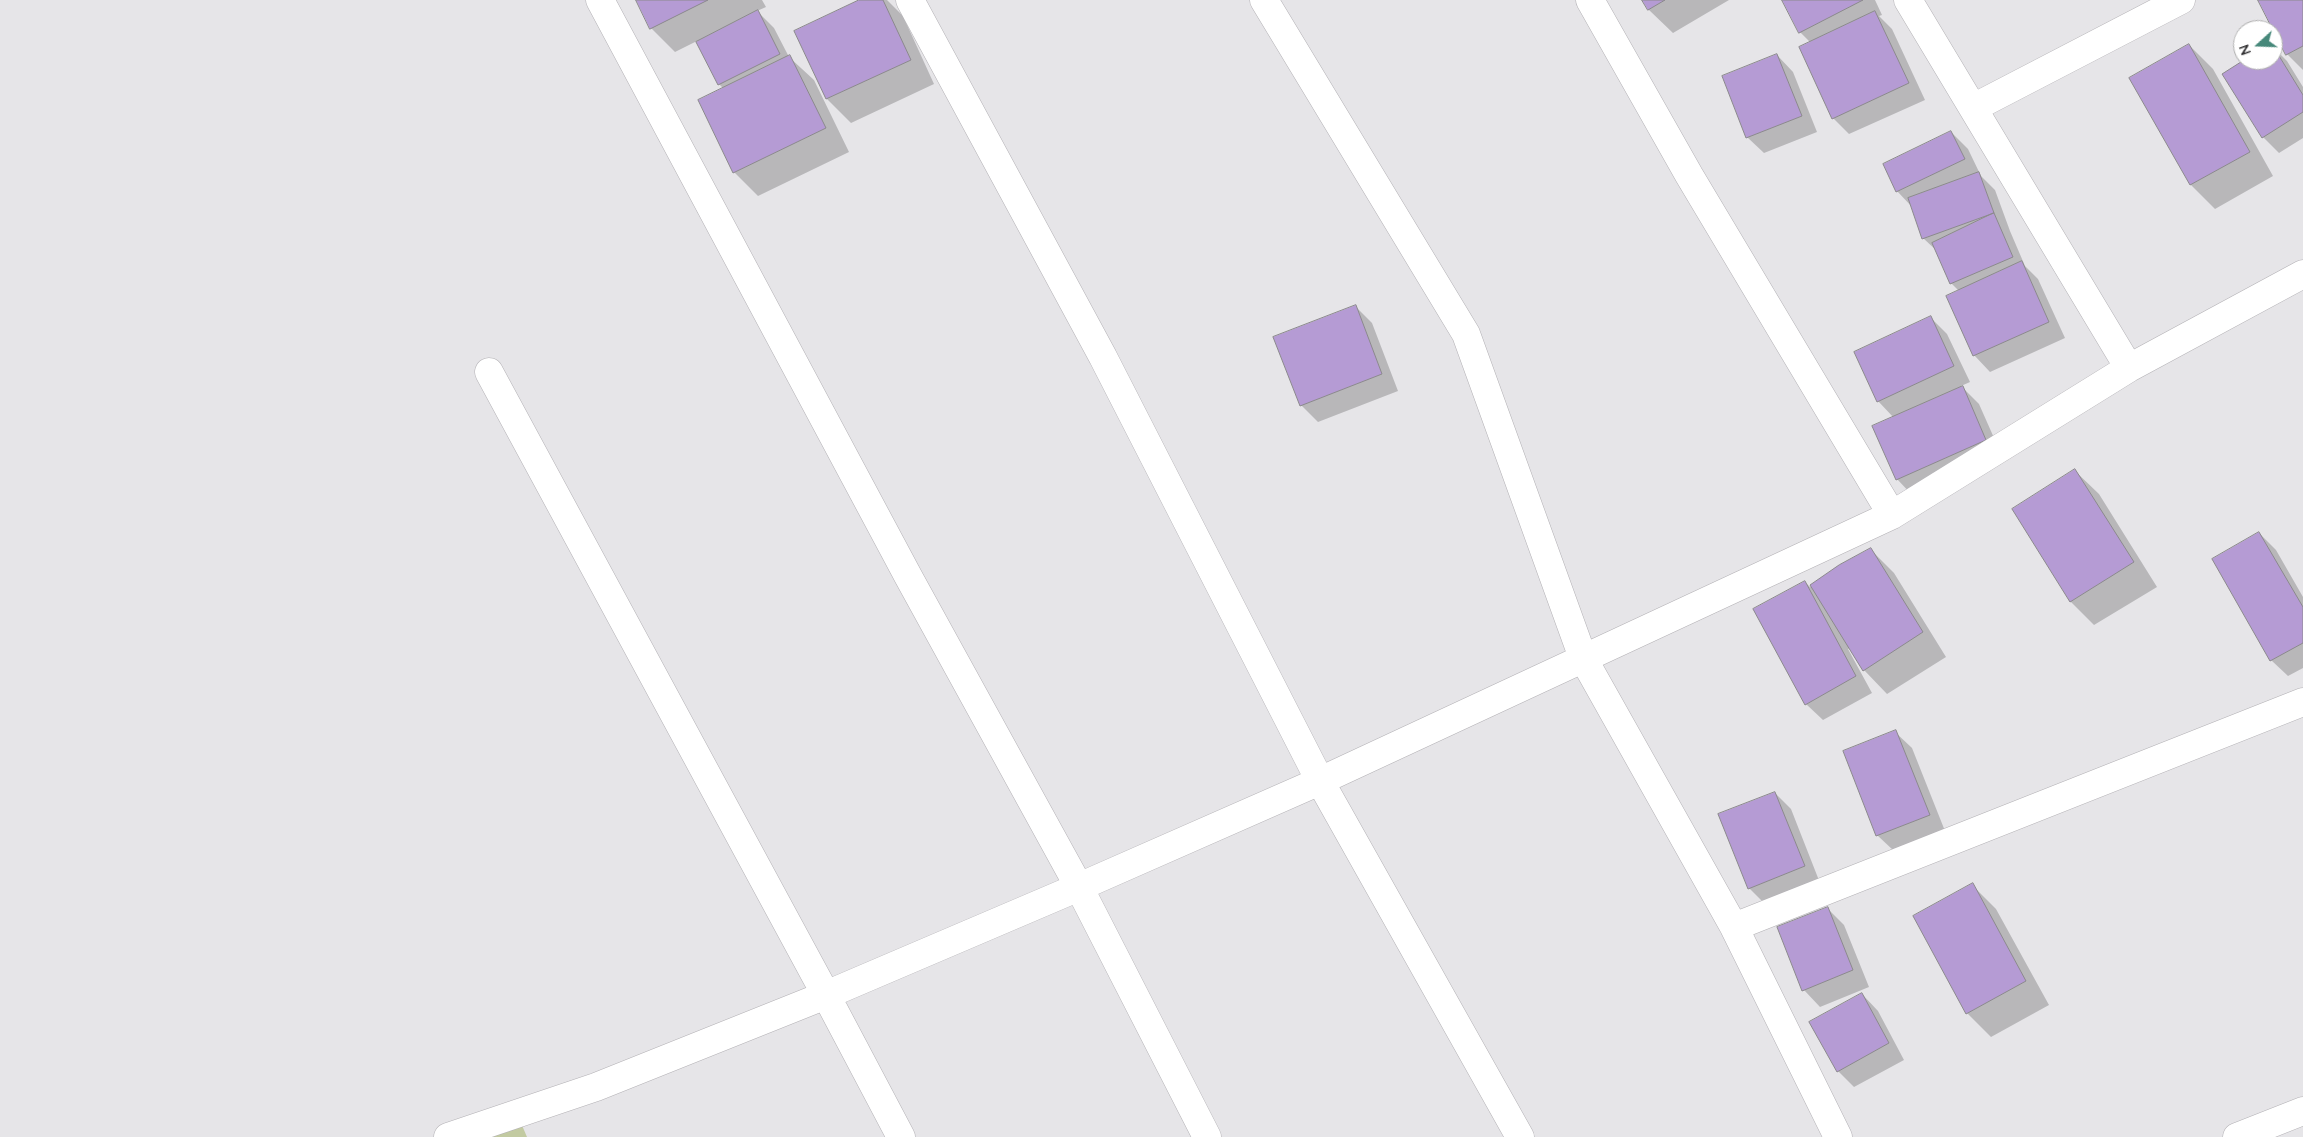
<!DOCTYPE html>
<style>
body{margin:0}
#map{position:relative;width:2303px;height:1137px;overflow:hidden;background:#e6e5e8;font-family:Quicksand,sans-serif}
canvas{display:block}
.north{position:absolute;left:2233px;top:20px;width:50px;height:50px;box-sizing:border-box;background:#fff;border:1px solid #afafaf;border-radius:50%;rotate:250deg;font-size:14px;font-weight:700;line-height:20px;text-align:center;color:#373638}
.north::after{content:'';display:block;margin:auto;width:18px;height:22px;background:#46887a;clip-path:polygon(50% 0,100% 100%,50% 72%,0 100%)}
</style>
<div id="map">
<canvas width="2303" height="1137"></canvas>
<div class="north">N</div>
</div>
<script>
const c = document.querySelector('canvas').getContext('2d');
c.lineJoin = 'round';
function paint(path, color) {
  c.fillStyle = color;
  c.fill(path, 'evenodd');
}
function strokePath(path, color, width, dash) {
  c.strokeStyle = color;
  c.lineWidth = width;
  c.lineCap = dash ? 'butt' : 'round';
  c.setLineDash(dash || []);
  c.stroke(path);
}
const green = new Path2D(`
 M521 1123 527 1137H488Z`);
const shadow = new Path2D(`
 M638 0H762L766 7 757 11 774 28 789 57 814 80 849 152 758 196 734 172 724 89 719 84 697 41 675 52 651 28Z
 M862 0H887L903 16 934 84 851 123 827 99 795 31Z
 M1643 0H1729L1673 33 1649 10Z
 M1784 0H1875L1882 15 1879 16 1892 29 1925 100 1849 134 1833 118 1811 43 1800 32Z
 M2303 0V70L2287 54Z
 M2189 45 2213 69 2273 176 2215 209 2191 185 2131 78Z
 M2273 47 2287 61 2303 87V138L2279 153 2263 137 2247 60H2273Z
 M1777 55 1793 72 1817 132 1764 153 1747 137Z
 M1951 132 1968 149 1981 176 1995 190 2010 231 2025 266 2038 279 2065 338 1990 372 1974 355 1959 291 1951 283 1938 252 1923 238 1913 208 1897 191Z
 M1355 306 1372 323 1398 391 1318 422 1301 405Z
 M1930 317 1947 334 1970 382 1961 386 1979 404 2002 456 1913 496 1897 479 1894 418 1878 401Z
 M2075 471 2099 494 2157 587 2094 625 2070 601Z
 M2259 533 2276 550 2303 597V668L2288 676 2271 660Z
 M1870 549 1894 573 1946 657 1887 694 1864 670 1850 648 1848 649 1872 693 1823 720 1806 704 1805 582 1810 587 1840 566Z
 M1895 732 1912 748 1945 831 1894 851 1877 835Z
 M1775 793 1791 809 1820 883 1766 905 1749 888Z
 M1972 885 1996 909 2049 1005 1991 1037 1967 1013Z
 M1828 909 1844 925 1869 987 1820 1007 1804 990Z
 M1862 994 1878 1011 1904 1060 1854 1087 1838 1071Z`);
const building = new Path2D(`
 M636 0H708L650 29Z
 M859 0H883L911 60 826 99 794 31Z
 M1642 0H1665L1648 10Z
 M1782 0H1863L1799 33Z
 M2258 0H2303V46L2286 55Z
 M758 10 780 54 718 85 696 42Z
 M1875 11 1909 83 1832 119 1799 47Z
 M2189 44 2250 152 2190 185 2129 78Z
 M2273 46 2303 95V112L2262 138 2222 74 2244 60H2273Z
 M1777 54 1802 116 1746 138 1722 76Z
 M790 55 826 128 733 173 698 100Z
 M1951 131 1965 159 1896 192 1883 164Z
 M1979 172 1994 213 1922 239 1908 198Z
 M1994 213 2013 257 1950 284 1932 243Z
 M2022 261 2049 322 1973 356 1946 296Z
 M1356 305 1382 374 1300 406 1273 337Z
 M1931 316 1954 366 1877 402 1854 352Z
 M1963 386 1986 440 1896 480 1872 426Z
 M2075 469 2134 562 2070 602 2012 509Z
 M2259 532 2303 607V643L2270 661 2212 559Z
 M1871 548 1923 632 1863 671 1810 585 1839 565Z
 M1805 581 1856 676 1805 705 1753 609Z
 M1896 730 1930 815 1876 836 1843 751Z
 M1775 792 1805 866 1748 889 1718 814Z
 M1973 883 2026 981 1966 1014 1913 916Z
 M1828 907 1853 970 1802 991 1777 927Z
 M1862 993 1889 1043 1837 1072 1809 1022Z`);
const minor = new Path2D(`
 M600 0 908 576 1079 887 1207 1137
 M910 0 1103 357 1320 781 1520 1137
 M1264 0 1466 334 1583 658 1734 927 1838 1137
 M1590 0 1689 175 1892 515
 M1908 0 2129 368
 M1973 108 2181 0
 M1734 927 2303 702
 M448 1137 596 1087 826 995 489 372
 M901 1137 826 995 1079 887 1320 781 1892 515 2129 368 2303 274
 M2237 1137 2303 1111`);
paint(green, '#c2caa1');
paint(shadow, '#0003');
paint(building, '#b59bd4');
strokePath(building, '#8b898c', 1);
strokePath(minor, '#b3b1b5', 29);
strokePath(minor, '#fff', 28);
</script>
